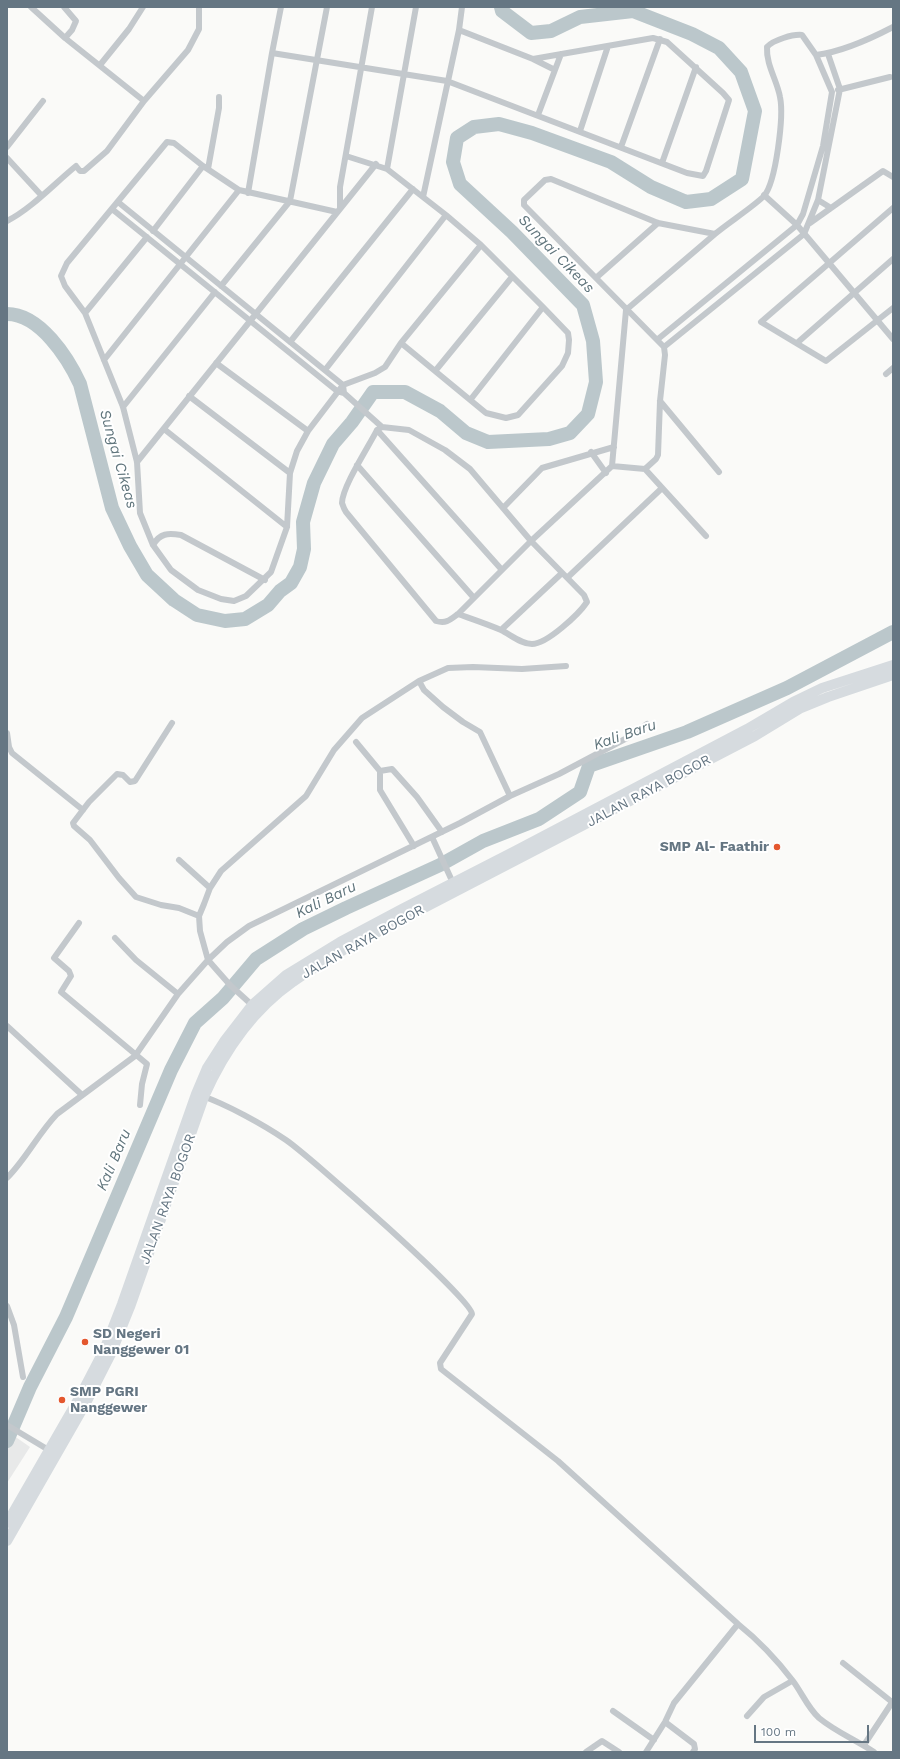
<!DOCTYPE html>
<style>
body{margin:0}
#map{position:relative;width:900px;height:1759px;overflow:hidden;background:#fafaf8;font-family:"Work Sans",sans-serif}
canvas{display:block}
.frame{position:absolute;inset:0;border:8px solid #657683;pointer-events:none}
.scale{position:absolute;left:754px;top:1725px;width:115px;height:18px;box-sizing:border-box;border:2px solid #657683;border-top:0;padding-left:5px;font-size:12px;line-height:14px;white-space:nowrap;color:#657683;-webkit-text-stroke:3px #fff;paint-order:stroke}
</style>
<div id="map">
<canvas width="900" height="1759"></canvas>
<div class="frame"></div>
<div class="scale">100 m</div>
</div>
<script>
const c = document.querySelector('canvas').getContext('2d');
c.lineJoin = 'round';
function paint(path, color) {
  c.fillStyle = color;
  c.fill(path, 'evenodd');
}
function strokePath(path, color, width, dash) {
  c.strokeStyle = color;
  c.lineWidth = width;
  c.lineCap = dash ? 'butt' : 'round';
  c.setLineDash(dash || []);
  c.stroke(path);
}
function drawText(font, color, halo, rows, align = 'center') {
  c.font = font + ' "Work Sans",sans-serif';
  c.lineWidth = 4;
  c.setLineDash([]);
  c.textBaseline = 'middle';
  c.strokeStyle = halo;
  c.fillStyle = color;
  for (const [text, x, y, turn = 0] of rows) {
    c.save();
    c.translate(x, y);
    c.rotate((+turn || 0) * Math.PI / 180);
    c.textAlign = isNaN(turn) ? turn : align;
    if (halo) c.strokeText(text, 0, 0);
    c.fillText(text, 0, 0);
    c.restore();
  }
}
const built = new Path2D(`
 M7 1431 30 1447 7 1483Z`);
const river = new Path2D(`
 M7 314C40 314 68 358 80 384L112 508 130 546 147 575 174 600 197 615 225 621 245 619 268 605 280 591 291 583 300 567 304 549 303 522 314 483 333 444 352 422 373 392H405L440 411 466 433 488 442 549 439 570 433 588 414 596 382 593 341 583 305 512 232 460 184 453 162 457 138 474 127 499 124 532 133 611 162 651 187 686 202 711 199 742 179 755 111 741 72 719 48 692 34 633 11 580 17 551 31 531 33 502 11 501 7
 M7 1441 30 1387 66 1317 171 1070 195 1023 223 998 256 959 303 929 346 908 440 865 483 841 539 819 580 792 589 766 687 732 787 688 893 632`);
const minor = new Path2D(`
 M31 7 65 38 144 101
 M64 7 76 21 72 30 65 38
 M272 53 281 7
 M816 55C842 52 870 39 893 27
 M533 59 555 70
 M100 65 129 29 143 7
 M838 90 890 77
 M538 115 561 54
 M580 131 608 46
 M7 147 43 101
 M621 147 660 39
 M346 156 387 169 446 215 481 245 543 307 568 333 569 340 568 353 562 366 518 415 506 418 486 413 401 343
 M7 158 41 195
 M662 163 696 67
 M208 169 219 108V97
 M387 169 416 7
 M239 190 203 166 174 143 167 142 67 263 61 276 65 286 85 313 123 407 137 462 140 513 153 545 171 570 198 590 221 599 234 601 246 596 271 572 287 527 290 473 297 451 308 431 343 385 375 373 385 367 401 343 481 245
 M248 193 272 53 447 81 687 173 703 176 706 171 729 100 723 93 667 42 653 38 533 59 459 30
 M764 195 797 225 893 339
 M423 197 459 30 462 7
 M818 200 831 208
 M340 208V187L372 7
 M893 208 761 322 826 361 893 308
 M112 209 337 391 344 393 343 385 118 202
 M7 221C31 209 55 183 76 166L80 171H84L107 151 144 101 188 50 199 29V7
 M810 223 883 171 893 177
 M153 231 203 166
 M597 277 658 223
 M221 286 290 201 327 7
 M85 313 147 237
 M290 342 413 189
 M797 343 893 259
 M664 347 804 234 818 200 840 89 828 54
 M104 360 239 190 337 212
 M216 363 308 431
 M325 370 446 215
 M436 370 512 277
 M886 374 893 368
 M344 393 382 427
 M189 396 290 473
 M471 399 543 307
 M660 401 719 472
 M123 407 215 292
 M382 427 409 430 445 450 470 469 531 541 584 595 587 602C579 614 547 644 532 644 521 644 511 635 501 630 487 624 472 619 458 614 450 620 446 624 436 621L346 512C344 509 343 506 342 503 342 487 369 446 377 430Z
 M164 429 287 527
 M377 430 502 570
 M591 452 606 473
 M137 462 376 164
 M357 465 474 598
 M612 466 626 310 715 234
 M645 469 706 536
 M503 508 542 468 614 447
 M153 545C160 533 168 533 181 535L265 580
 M568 577 661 489
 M458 614 531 541 612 466 645 469 656 459 658 455 660 401 665 355 664 347 524 205V200L545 180 551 179 658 223 715 234C728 223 753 207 764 196 776 182 784 116 780 97 777 80 766 65 767 47 773 40 793 34 802 35L816 55 832 92 823 146 803 214 797 225 658 339
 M501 630 562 573
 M419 681 424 690 443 707 463 722 480 732 510 796
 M172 723 135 781 130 782 123 775 117 774 89 802 73 823 74 826 90 840 119 878 136 897 161 905 179 908 199 916
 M7 733 9 747 12 753 83 810
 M356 742 380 771V790L414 846
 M380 771 392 769 417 797 442 832
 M432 837 453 883
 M179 860 210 888
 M79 923 54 958 69 971 71 976 61 992 147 1064 142 1084 140 1105
 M115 938 136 960 178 994
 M252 1005 230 985 208 960 200 931 199 916 204 904 210 888 221 871 306 796 334 750 362 718 419 681 448 668 473 667 522 669 566 666
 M7 1026 81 1094
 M202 1096C226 1104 264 1125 286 1140 308 1155 472 1299 472 1314L440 1363 441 1369 558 1461 738 1624C758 1640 777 1660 793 1681 802 1693 808 1708 819 1718 836 1732 856 1740 874 1752
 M7 1178C26 1159 38 1134 57 1114L135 1056 178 994 208 960 227 942 249 926 460 823 510 796 559 774 627 738 647 724
 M7 1306 14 1325 23 1377
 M7 1425 52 1452
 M843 1663 892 1702
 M613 1711 654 1740
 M747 1716 764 1697 792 1681
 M665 1722 694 1744 695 1749 693 1752
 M864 1745 893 1701
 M586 1752 602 1741 619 1752
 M646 1752 665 1722 674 1703 738 1624`);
const trunk = new Path2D(`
 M7 1523 79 1398 104 1350 122 1304 196 1094 207 1068 225 1040 252 1005 286 975 340 942 402 909 517 850 747 729 793 702 822 688 893 665
 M7 1541 86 1403 111 1354 130 1307 204 1097C224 1052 253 1010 293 982 309 970 328 960 345 949L755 736 801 708 828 697 893 675`);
const markers = [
 [777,847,4,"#e4572e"],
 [85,1342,4,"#e4572e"],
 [62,1400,4,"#e4572e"]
];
const streetNames = [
 ["JALAN RAYA BOGOR",649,791,-28],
 ["JALAN RAYA BOGOR",363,942,-29],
 ["JALAN RAYA BOGOR",168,1199,-70]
];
const poiNames = [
 ["SMP Al- Faathir",769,847,"right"],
 ["SD Negeri",93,1334],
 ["Nanggewer 01",93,1350],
 ["SMP PGRI",70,1392],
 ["Nanggewer",70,1408]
];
const waterNames = [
 ["Sungai Cikeas",556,254,46],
 ["Sungai Cikeas",118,459,74],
 ["Kali Baru",625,735,-19],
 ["Kali Baru",326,900,-26],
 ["Kali Baru",114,1160,-67]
];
paint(built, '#e8e9e9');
strokePath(river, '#bbc7cb', 14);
strokePath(minor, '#c3c8cc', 6);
strokePath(trunk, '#d6dbdf', 10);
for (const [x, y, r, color] of markers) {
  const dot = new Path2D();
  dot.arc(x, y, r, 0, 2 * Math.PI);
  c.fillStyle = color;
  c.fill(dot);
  strokePath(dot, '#fff', 1.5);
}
drawText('14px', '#657683', '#fff', streetNames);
drawText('bold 14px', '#657683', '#fff', poiNames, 'left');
drawText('italic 15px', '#60757c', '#fff', waterNames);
</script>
